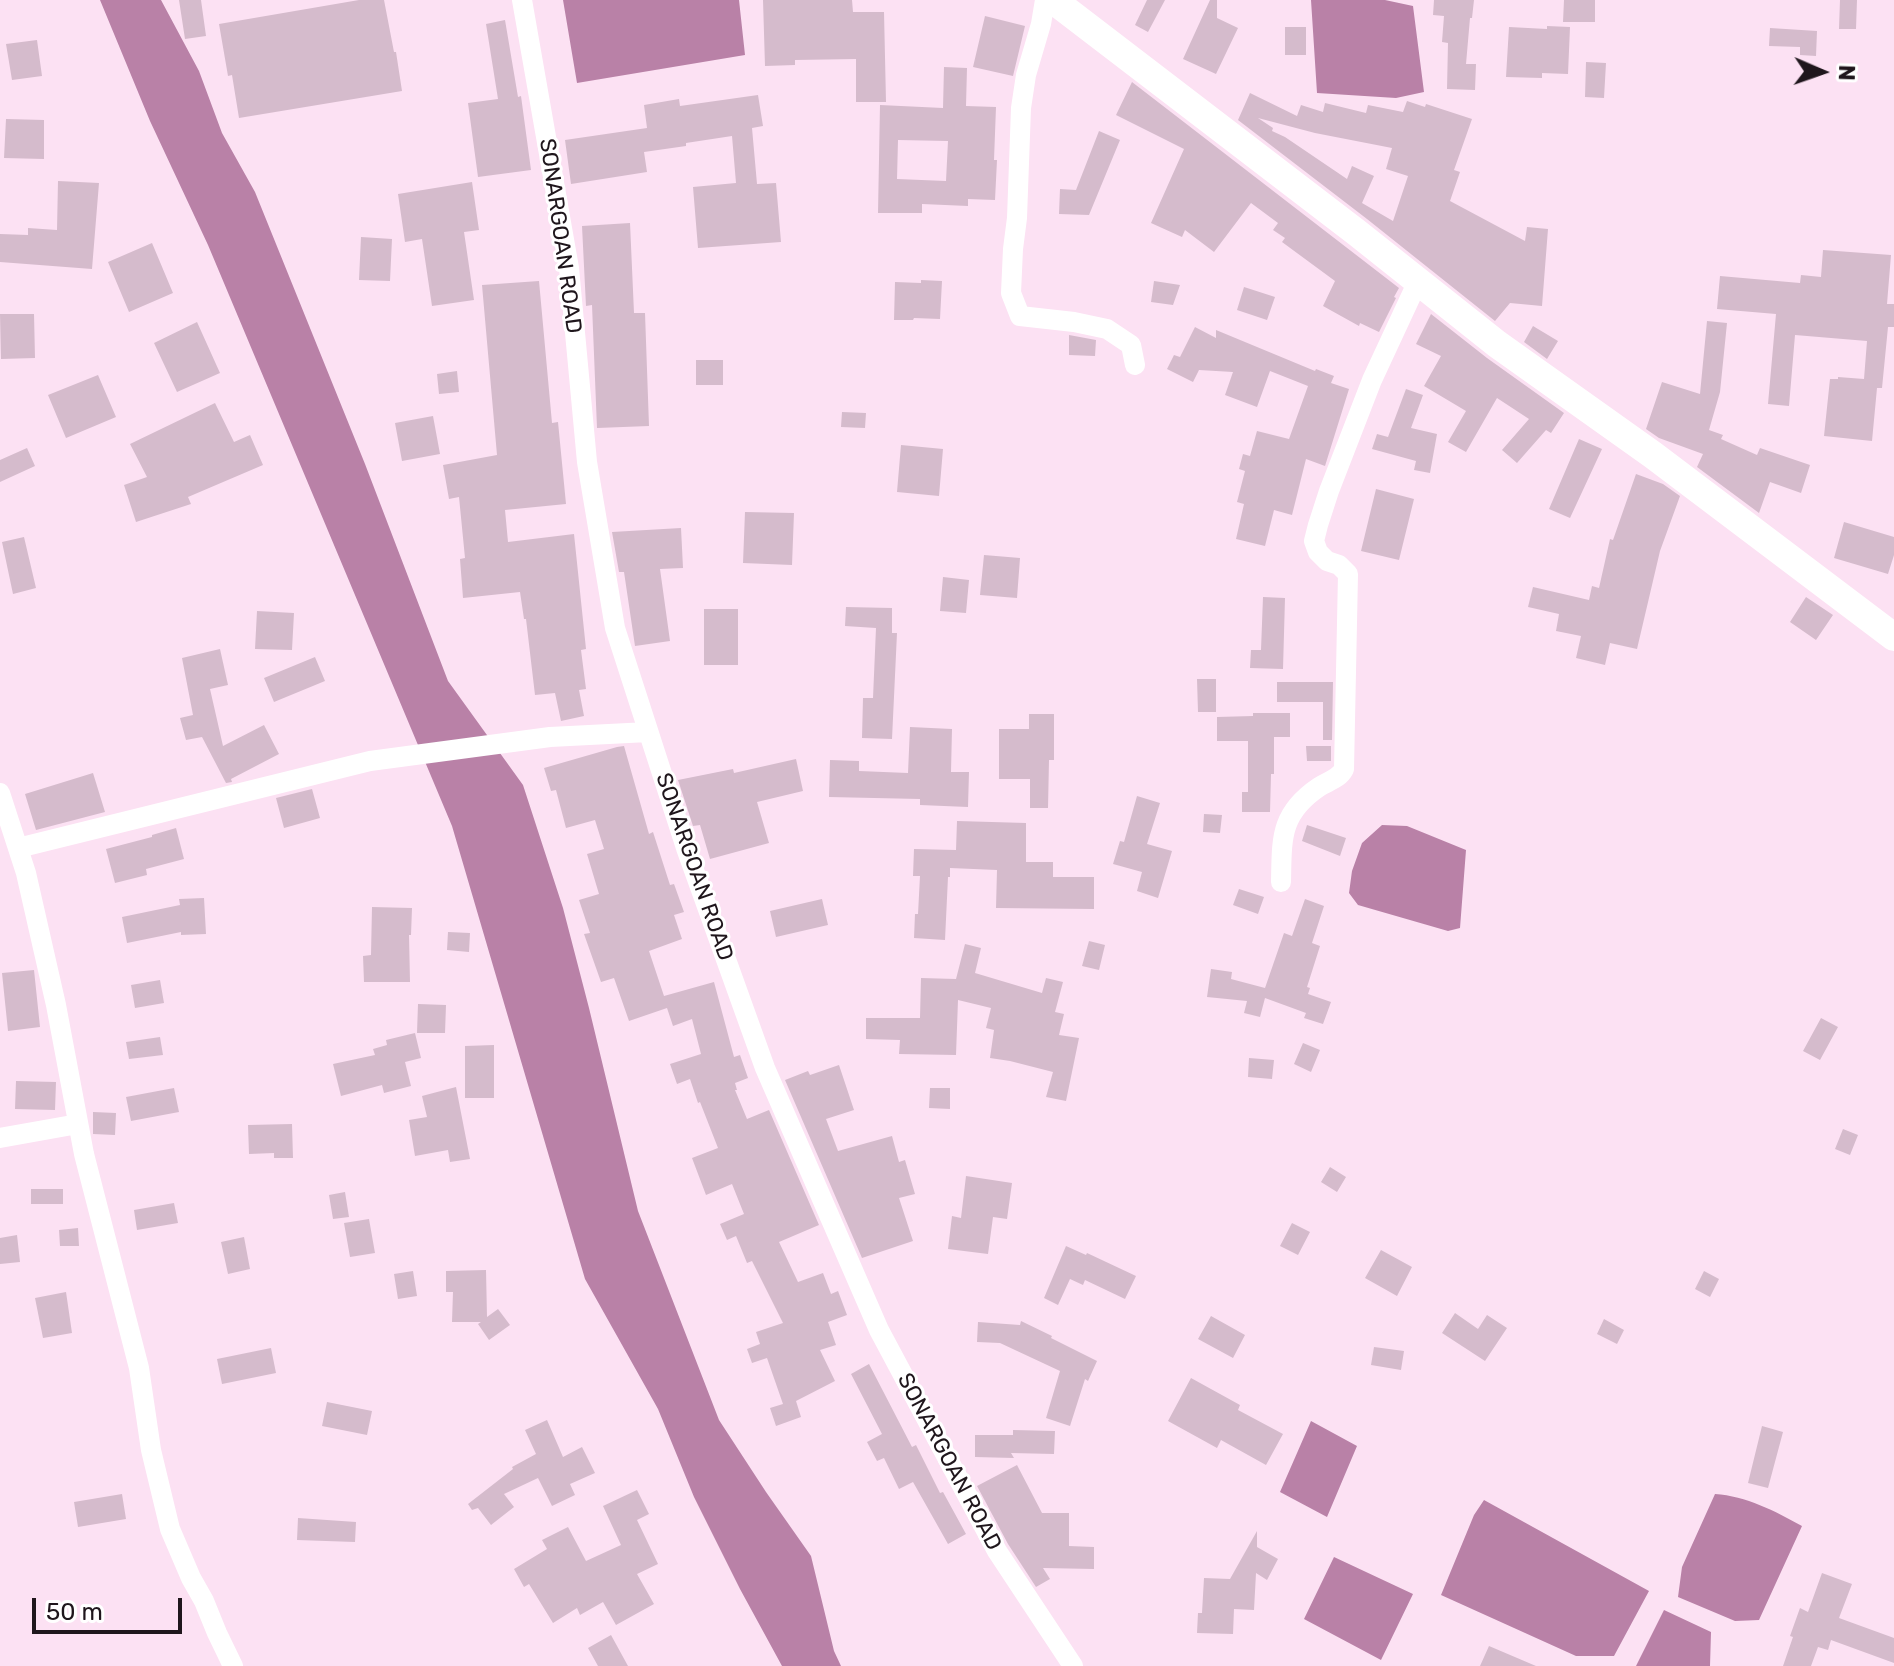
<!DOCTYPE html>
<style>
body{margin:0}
#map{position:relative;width:1894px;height:1666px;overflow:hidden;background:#fce1f3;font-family:Rubik,sans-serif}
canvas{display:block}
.north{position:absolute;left:1782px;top:32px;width:80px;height:80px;-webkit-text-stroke:6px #fff;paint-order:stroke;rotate:92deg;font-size:22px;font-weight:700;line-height:32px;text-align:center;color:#1f161c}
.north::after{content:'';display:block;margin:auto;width:28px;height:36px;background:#1f161c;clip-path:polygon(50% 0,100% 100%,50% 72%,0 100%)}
.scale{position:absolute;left:32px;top:1598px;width:150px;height:36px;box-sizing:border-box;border:4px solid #1f161c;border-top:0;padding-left:10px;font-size:24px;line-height:28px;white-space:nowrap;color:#1f161c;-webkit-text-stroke:6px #fff;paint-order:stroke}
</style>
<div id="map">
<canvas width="1894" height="1666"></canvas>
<div class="north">N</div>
<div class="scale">50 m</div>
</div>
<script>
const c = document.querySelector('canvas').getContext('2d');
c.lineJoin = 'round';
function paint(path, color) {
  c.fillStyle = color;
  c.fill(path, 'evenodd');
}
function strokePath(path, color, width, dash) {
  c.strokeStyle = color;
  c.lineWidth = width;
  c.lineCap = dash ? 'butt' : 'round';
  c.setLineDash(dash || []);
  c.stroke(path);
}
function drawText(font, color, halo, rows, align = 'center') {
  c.font = font + ' Rubik,sans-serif';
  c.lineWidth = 6;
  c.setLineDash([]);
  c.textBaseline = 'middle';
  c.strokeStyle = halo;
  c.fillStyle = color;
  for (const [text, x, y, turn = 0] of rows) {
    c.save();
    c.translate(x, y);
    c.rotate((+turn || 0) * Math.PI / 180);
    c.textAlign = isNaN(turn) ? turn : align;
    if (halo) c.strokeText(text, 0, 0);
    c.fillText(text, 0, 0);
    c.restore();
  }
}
const water = new Path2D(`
 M100 0H161L199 71 222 133 255 192 365 464 448 681 523 785 563 908 589 1008 638 1211 719 1420 766 1492 811 1556 834 1651 841 1666H782L740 1589 694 1497 658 1409 585 1279 452 826 208 245 150 121Z
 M563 0H739L745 55 577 83Z
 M1311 0H1385L1413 6 1424 92 1396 98 1317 93Z
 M1382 825 1407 826 1466 850 1460 928 1448 931 1358 905 1349 893 1352 871 1362 843Z
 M1311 1421 1357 1446 1327 1517 1280 1492Z
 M1715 1494C1746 1496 1775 1511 1802 1526L1759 1620 1735 1621 1678 1597 1682 1567Z
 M1484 1500 1649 1591 1614 1656H1576L1441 1595 1474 1515Z
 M1334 1557 1413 1594 1381 1660 1304 1619Z
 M1664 1610 1711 1632 1710 1666H1636Z`);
const building = new Path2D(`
 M179 0H201L206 36 185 39Z
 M359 0H384L394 52H396L402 91 239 118 232 75 228 76 219 24Z
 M763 0H852L853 12H884L886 102H856V59L795 60V65L765 66Z
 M1147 0H1165L1148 32 1135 25Z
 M1210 0H1217V18L1238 28 1216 74 1183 59Z
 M1434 0H1474L1472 18H1470L1466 64H1476L1475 90 1447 89 1448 43 1442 42 1444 16 1433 15Z
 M1564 0H1595V22H1563Z
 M1840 0H1857L1856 29H1839Z
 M985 16 1025 26 1013 76 973 67Z
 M505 20 518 97 521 96 531 170 478 177 468 103 498 99 486 24Z
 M1547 26 1570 27 1568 74 1542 73V78L1506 77 1509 27 1547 29Z
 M1285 27H1306V55H1285Z
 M1770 28 1817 31 1816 56 1800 55V47L1769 46Z
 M37 40 42 76 12 80 6 44Z
 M1586 62 1606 63 1604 98 1585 97Z
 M944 67 967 68 966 106 996 107 994 160H997L995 200 968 199V206L922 204V213H878L880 105 943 108ZM898 140 948 141 946 181 897 179Z
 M1132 82 1399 288 1394 297 1396 298 1379 332 1360 323 1359 326 1323 306 1335 281 1282 242 1285 238 1273 230 1278 223 1251 203 1214 252 1185 230 1182 237 1151 223 1184 149 1116 115Z
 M1250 93 1297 116 1301 105 1323 112 1325 103 1366 113 1368 105 1403 112 1407 101 1425 107 1426 104 1472 119 1454 170 1460 172 1450 201 1525 241 1527 227 1548 229 1542 306 1510 303 1495 321 1367 219 1238 120ZM1258 118 1315 133 1392 148 1386 169 1408 176 1393 221 1362 203 1374 176 1352 166 1347 179 1285 137 1272 131 1273 128Z
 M758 95 763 126 752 128 757 184 776 183 781 242 698 248 693 187 736 183 732 136 686 143V146L644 152 647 172 571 184 565 140 647 128 644 105 679 99 680 106Z
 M6 119 44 120V159L4 158Z
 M1099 131 1120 140 1089 215 1059 214 1060 189 1076 190Z
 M58 181 99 183 92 269 0 262V234L28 235V228L57 230Z
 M472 182 479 230 464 232 474 300 432 306 422 239 405 242 398 194Z
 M630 223 634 313H645L649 426 597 428 592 305 586 306 582 226Z
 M361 237 392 239 390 281 359 280Z
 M152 243 173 293 129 312 108 262Z
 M1823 250 1891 255 1887 304H1894V327H1888L1882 388H1877L1872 441 1824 436 1830 379H1838V377L1864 379 1867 341 1795 335 1789 406 1768 404 1776 314 1717 309 1720 276 1800 283 1801 275 1821 277Z
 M921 280 942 281 940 319 914 318 913 320H894L895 282 921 283Z
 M539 281 552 423 558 422 566 504 505 510 508 542 574 534 586 649 581 650 586 689 579 690 584 716 561 721 555 693 535 695 526 619H524L520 592 463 598 460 559 465 558 459 497 449 499 443 465 497 455 482 285Z
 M1154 281 1180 285 1173 305 1151 302Z
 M1244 287 1275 297 1267 320 1237 310Z
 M0 314H34L35 358 1 359Z
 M1431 314 1487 358 1564 413 1551 433 1546 430 1517 463 1502 450 1529 419 1497 398 1466 452 1448 442 1466 411 1424 386 1441 356 1416 344Z
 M1707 321 1727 323 1720 392 1709 430 1723 435 1721 439 1757 455 1760 448 1810 465 1801 493 1770 482 1759 513 1697 467 1703 454 1659 438 1646 429 1662 382 1700 394Z
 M197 322 220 373 177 392 154 343Z
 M1533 326 1558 341 1547 359 1524 342Z
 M1195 327 1216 338V330L1315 371 1316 369 1334 376 1331 383 1349 389 1325 466 1306 459 1292 515 1274 510 1265 546 1236 539 1244 504 1237 502 1245 471 1239 469 1243 454 1250 456 1257 431 1289 439 1308 386 1270 371 1257 407 1225 395 1233 372 1199 370 1193 382 1167 369 1174 355 1180 357Z
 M1069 335 1096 340 1095 356 1069 355Z
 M696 360H723V385H696Z
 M457 371 459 392 439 394 437 374Z
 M98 375 116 417 66 438 48 395Z
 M1406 389 1423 395 1411 428 1437 434 1430 473 1414 470 1416 461 1372 449 1377 434 1388 437Z
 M215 403 234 442 250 435 263 465 188 497 191 504 136 522 124 485 147 477 130 444Z
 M842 412 866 413 865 428 841 427Z
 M433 416 440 454 402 461 395 423Z
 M1579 439 1602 449 1570 518 1549 509Z
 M901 445 943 449 939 496 897 492Z
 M27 448 35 466 0 482V460Z
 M1636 474 1663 484 1680 496 1660 551 1637 649 1610 643 1605 665 1576 658 1581 636 1556 631 1559 614 1528 607 1533 587 1589 600 1592 586 1599 588 1610 539 1613 540Z
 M1376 489 1414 499 1399 560 1361 551Z
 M745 512 794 513 792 565 743 563Z
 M1844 522 1894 537V555L1888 574 1834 558Z
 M681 528 683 568 660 569 670 641 635 646 624 572H619L612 532Z
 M24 537 36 588 13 594 2 542Z
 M984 555 1020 558 1017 598 980 595Z
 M943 577 969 580 966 613 940 611Z
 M1263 597 1285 598 1283 669 1250 668 1251 650H1261Z
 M1806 597 1833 615 1816 640 1790 622Z
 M846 607 892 608V633H897L892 739 862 738 863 698H873L876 628 845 626Z
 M704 609H738V665H704Z
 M257 611 294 613 292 650 255 649Z
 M220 649 228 685 210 689 223 746 264 725 279 754 231 779 232 782 226 783 202 737 186 740 180 718 193 715 182 658Z
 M315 657 325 681 274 702 264 678Z
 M1197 679H1216V712H1198Z
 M1277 682H1333L1332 740H1323V702H1277Z
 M1253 713H1290V737H1274V774H1271L1270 812H1242V792H1248V741H1217V717L1253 716Z
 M1029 714H1054V760H1049L1048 808H1030V779H999V729H1029Z
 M910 727 952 729 951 772H969L968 807 920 805V799L829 797 830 760 859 761V771L908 773Z
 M624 746 649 834 653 832 670 885 674 884 684 912 674 915 682 939 649 951 664 996 714 982 734 1057 740 1055 748 1078 735 1083 737 1090H735L747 1119 769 1110 819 1225 779 1242 798 1282 823 1273 831 1294 838 1291 847 1315 828 1322 836 1345 820 1350 835 1381 796 1401 801 1417 776 1426 770 1408 783 1404 767 1358 752 1363 747 1349 760 1344 756 1332 783 1323 752 1261 747 1263 736 1236 727 1240 720 1224 744 1214 732 1184 706 1195 692 1158 718 1148 700 1102 698 1103 690 1079 677 1084 670 1064 701 1054 692 1019 673 1026 667 1008 629 1021 614 978 601 982 584 934 590 933 579 900 599 894 587 854 604 849 595 820 566 828 556 790 551 791 544 768 617 747Z
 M1306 746H1331V761H1307Z
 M796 759 803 791 757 802 769 843 710 859 700 825 693 826 678 780 733 769 734 773Z
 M93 773 105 812 36 830 25 794Z
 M312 789 320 818 284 828 276 798Z
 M1137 796 1160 803 1147 844 1172 851 1158 898 1137 891 1142 872 1113 864 1120 841 1124 842Z
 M1204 814 1222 815 1220 833 1203 832Z
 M957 821 1026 823V862H1053V877H1094V909L996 908 997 870 950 868V877H948L945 940 914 938 915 914H918L920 876H913L914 849 956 850Z
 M1307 825 1346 838 1340 856 1302 841Z
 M176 828 184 859 146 869 147 875 115 883 106 849 152 837V835Z
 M1239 889 1264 897 1258 914 1233 905Z
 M204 898 206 934 181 935V932L127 943 122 917 180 905 179 899Z
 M822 899 828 925 776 937 770 911Z
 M1305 899 1324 906 1312 943 1320 946 1307 987 1310 988 1308 994 1331 1002 1323 1024 1304 1018 1306 1013 1265 998 1260 1017 1244 1013 1247 1001 1207 997 1211 969 1232 972 1231 979 1265 988 1284 933 1292 936Z
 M372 907 412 908 411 935H409L410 982H364L363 956 371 955Z
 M448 932 470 933 469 952 447 950Z
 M1089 941 1105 945 1099 970 1082 966Z
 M965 944 981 948 975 973 1042 993 1046 978 1063 982 1055 1012 1064 1014 1059 1035 1079 1038 1066 1101 1046 1097 1053 1072 1010 1061 990 1058 994 1030 986 1028 991 1008 958 1000 956 1055 899 1054 900 1040 866 1039V1018H920L921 978 956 979Z
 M34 970 40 1027 8 1031 2 973Z
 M160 980 164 1003 135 1008 131 985Z
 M418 1004 446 1005 445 1033H417Z
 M1821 1018 1838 1027 1820 1060 1803 1051Z
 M415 1033 421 1058 405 1062 411 1086 384 1093 382 1085 341 1096 333 1064 375 1055 373 1049 387 1045 386 1040Z
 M160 1037 163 1055 129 1059 126 1042Z
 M1303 1043 1320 1050 1311 1072 1294 1064Z
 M494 1045V1098H465V1046Z
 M1249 1058 1274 1060 1272 1079 1248 1077Z
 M839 1065 854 1110 826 1119 838 1151 892 1136 899 1162 905 1160 915 1194 899 1198 913 1241 862 1258 785 1080 808 1071 810 1075Z
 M16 1081 56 1082 55 1110 15 1109Z
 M456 1087 470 1159 450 1162 448 1150 415 1156 409 1120 427 1117 422 1096Z
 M174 1088 179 1112 131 1121 126 1097Z
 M930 1088H950V1109L929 1108Z
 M93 1112 116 1113 115 1135 93 1134Z
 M292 1124 293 1158H274V1153L249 1154 248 1125Z
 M1843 1129 1858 1135 1850 1155 1835 1149Z
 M1330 1167 1346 1177 1337 1192 1321 1182Z
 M966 1176 1012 1183 1007 1219 993 1217 988 1254 948 1249 952 1216 961 1218Z
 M31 1189H63V1204H31Z
 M345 1192 349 1217 333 1219 329 1195Z
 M174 1203 178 1223 137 1230 134 1210Z
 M369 1219 375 1253 350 1257 344 1223Z
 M1292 1223 1310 1232 1298 1255 1280 1246Z
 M78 1228 79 1246H60L59 1230Z
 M17 1235 20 1262 0 1264V1238Z
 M244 1237 250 1269 228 1274 221 1242Z
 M1066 1246 1086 1255 1087 1253 1136 1276 1125 1299 1085 1280 1083 1285 1070 1279 1058 1305 1044 1298Z
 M1381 1250 1412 1267 1397 1296 1365 1278Z
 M486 1270 487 1317 498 1309 510 1325 489 1340 478 1324 481 1322H452L453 1292H446V1271Z
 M413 1271 417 1296 398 1299 394 1274Z
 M1704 1271 1719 1279 1710 1297 1695 1289Z
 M66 1292 72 1333 43 1338 35 1298Z
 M1455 1313 1478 1329 1487 1315 1507 1328 1485 1361 1442 1333Z
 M1211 1316 1245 1335 1233 1358 1198 1339Z
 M1604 1319 1624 1330 1617 1344 1597 1334Z
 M1021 1321 1052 1336 1051 1338 1097 1361 1088 1381 1085 1379 1070 1426 1046 1418 1060 1371 1000 1343 977 1342 978 1322 1020 1325Z
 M1374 1347 1404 1351 1401 1370 1371 1365Z
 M271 1348 276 1373 222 1384 217 1359Z
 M869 1364 912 1447 916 1445 940 1493 943 1492 966 1534 948 1544 913 1482 899 1489 884 1458 877 1461 867 1442 882 1434 851 1374Z
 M1191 1378 1240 1405 1238 1410 1283 1434 1266 1465 1221 1440 1217 1448 1168 1421Z
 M327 1402 372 1411 367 1435 322 1426Z
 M547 1420 563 1457 582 1447 595 1473 570 1484 575 1495 552 1506 538 1478 504 1494 514 1507 491 1525 478 1508 472 1510 468 1504 513 1469 512 1467 536 1454 525 1430Z
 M1762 1426 1783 1432 1768 1488 1748 1483Z
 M1013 1430 1055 1431 1054 1454 1011 1453 1014 1458 975 1457V1435H1013Z
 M1017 1465 1042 1513H1069V1546L1094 1547V1569L1043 1568 1050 1579 1036 1587 1008 1544 977 1486Z
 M637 1490 649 1514 637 1520 658 1564 637 1574 654 1604 616 1625 603 1602 580 1615 577 1608 553 1623 529 1584 524 1587 514 1569 547 1549 542 1540 568 1527 586 1561 621 1545 603 1506Z
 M122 1494 126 1519 78 1527 74 1502Z
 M298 1518 356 1522 355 1542 297 1540Z
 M1257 1531V1547L1278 1559 1267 1580 1256 1573 1254 1610 1234 1609 1233 1634 1197 1633 1198 1613H1202L1204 1578 1230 1579Z
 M1822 1573 1852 1584 1839 1618 1894 1638V1663L1831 1640 1828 1650 1818 1647 1811 1666H1783L1793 1637 1790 1636 1800 1608 1808 1612Z
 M611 1635 628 1666H598L588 1648Z
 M1489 1646 1536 1666H1480Z`);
const street = new Path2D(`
 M522 0 569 268 587 462 615 628 686 848 765 1068 879 1330 997 1551 1073 1666
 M1045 0 1041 24 1026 75 1021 108 1017 218 1013 249 1011 293 1020 316 1074 322 1107 329 1131 345 1135 365
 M0 793 26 873 56 1005 84 1154 139 1368 151 1450 170 1529 191 1578 204 1601 217 1633 233 1666
 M18 848 370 761 550 737 648 732
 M1281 882C1282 840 1279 814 1319 787 1328 781 1339 779 1344 769L1348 574 1339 565 1327 561 1318 552 1314 541 1318 525 1329 491 1372 380 1418 281
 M0 1138 78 1124`);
const secondary = new Path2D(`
 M1053 0 1356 232 1497 344 1653 455 1894 637`);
const streetNames = [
 ["SONARGOAN ROAD",560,236,82],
 ["SONARGOAN ROAD",694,867,71],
 ["SONARGOAN ROAD",949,1462,62]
];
paint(water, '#b981a7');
paint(building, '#d5bbcc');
strokePath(street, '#fff', 20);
strokePath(secondary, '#fff', 28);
drawText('22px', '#1f161c', '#fff', streetNames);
</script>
